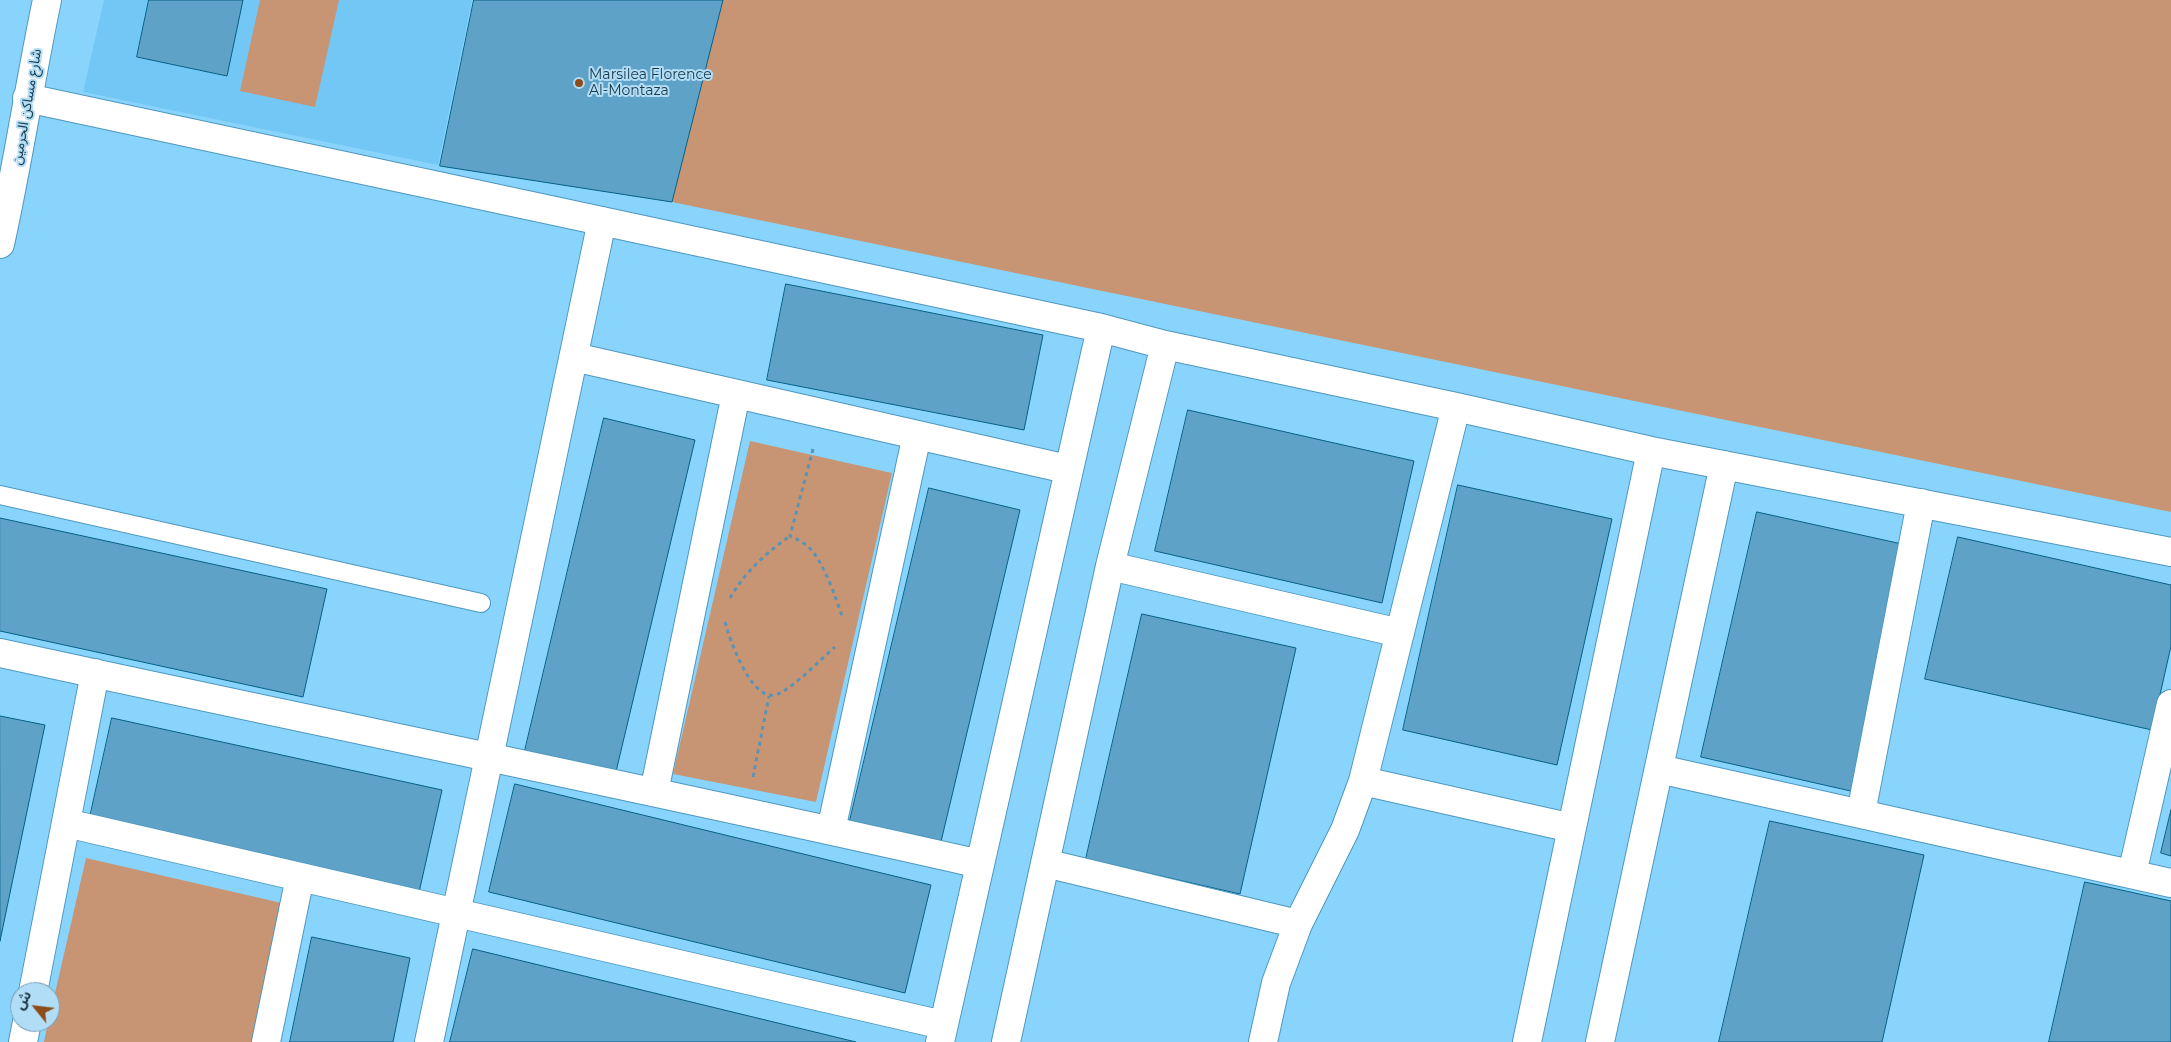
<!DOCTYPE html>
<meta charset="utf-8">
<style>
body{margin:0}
#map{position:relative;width:2171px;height:1042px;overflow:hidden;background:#89d4fd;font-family:Montserrat,"Noto Sans Arabic",sans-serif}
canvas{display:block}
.north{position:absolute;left:10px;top:982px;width:50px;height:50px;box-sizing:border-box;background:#b2ddf6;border:1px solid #759bb1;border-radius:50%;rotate:299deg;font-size:14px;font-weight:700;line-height:20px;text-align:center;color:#1a3949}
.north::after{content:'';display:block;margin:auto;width:18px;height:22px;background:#8d4c19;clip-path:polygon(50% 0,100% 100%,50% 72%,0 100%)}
</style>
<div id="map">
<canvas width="2171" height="1042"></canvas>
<div class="north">ش</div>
</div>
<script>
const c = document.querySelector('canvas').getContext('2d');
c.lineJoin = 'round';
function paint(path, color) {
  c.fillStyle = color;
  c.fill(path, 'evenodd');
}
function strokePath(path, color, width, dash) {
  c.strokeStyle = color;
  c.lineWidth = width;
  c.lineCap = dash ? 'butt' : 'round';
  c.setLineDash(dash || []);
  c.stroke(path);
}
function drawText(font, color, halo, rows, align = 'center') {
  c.font = font + ' Montserrat,"Noto Sans Arabic",sans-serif';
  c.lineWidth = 4;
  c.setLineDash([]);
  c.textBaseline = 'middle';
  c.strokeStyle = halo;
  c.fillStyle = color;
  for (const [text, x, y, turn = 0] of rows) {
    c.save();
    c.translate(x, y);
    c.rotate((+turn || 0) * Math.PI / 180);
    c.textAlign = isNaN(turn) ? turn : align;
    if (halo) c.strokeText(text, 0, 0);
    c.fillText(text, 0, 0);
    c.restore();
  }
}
const built = new Path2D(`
 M104 0H472L438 165 83 92Z`);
const green = new Path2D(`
 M260 0H339L315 107 240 91Z
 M723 0H2171V512L672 202Z
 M750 441 892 473 816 802 673 774Z
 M86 858 286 904 254 1042H44L48 1022H50V1015Z`);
const building = new Path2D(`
 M149 0H243L227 76 137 57Z
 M474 0H723L672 202 440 166Z
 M786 284 1043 335 1024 430 767 380Z
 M1188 410 1414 461 1382 603 1155 551Z
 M604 418 695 440 614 780 523 759Z
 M1458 485 1612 519 1557 765 1403 730Z
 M929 488 1020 510 939 850 848 829Z
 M1757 512 1911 546 1855 792 1701 757Z
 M0 518 327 589 303 697 0 631Z
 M1958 537 2171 585V646L2152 730 1925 679Z
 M1142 614 1296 648 1240 894 1086 859Z
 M0 716 45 725 0 941Z
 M112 718 442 790 418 897 88 826Z
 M515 784 931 885 905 993 489 892Z
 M2171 810V856L2161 853Z
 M1770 821 1924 855 1882 1042H1719Z
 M2085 882 2171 901V1042H2049Z
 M312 937 410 958 393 1042H290Z
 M473 949 856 1042H450Z`);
const path = new Path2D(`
 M813 449 790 536C799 540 807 544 813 552 825 567 836 598 842 616
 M730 598C744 573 767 552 790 536
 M725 622C730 640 752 705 778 694 794 687 820 660 835 647
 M753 777 769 696`);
const lane = new Path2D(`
 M0 495 481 603`);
const street = new Path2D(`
 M27 98 1101 328 1165 345 1456 407 1651 451 2171 552
 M574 357 1067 469
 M1110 566 1400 633
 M0 653C326 724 654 790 980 864
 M1659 769 2171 883
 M1363 781 1572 828
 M654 792 736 394
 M1861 813 1921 503
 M66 823 943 1025
 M831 830 917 435
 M1045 863 1298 924
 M2132 874 2171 704
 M33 992 95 673
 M23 1042 27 1022
 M266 1042 300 877
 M429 1042 602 221
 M940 1042 1101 328
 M1006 1042 1110 566 1165 345
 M1263 1042 1276 983 1298 924 1345 830 1363 781 1456 407
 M1527 1042 1651 451
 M1600 1042 1724 465`);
const secondary = new Path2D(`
 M0 244C18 163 30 81 47 0`);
const markers = [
 [579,83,5,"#8d4c19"]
];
const poiNames = [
 ["Marsilea Florence",589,75],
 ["Al-Montaza",589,91]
];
const streetNames = [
 ["شارع مساكن الحرمين",27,107,-80]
];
paint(built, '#73c7f4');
paint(green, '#c89574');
paint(building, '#5ea2c7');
strokePath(building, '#066085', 1);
strokePath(lane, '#4e98bf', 20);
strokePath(street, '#4e98bf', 30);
strokePath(secondary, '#4e98bf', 30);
strokePath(path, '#5b94b2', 3, [4, 4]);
strokePath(lane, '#fff', 18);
strokePath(street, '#fff', 28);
strokePath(secondary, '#fff', 28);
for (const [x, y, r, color] of markers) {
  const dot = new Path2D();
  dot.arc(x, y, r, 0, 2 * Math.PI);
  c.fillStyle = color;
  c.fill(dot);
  strokePath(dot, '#b2ddf6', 2);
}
drawText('14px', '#1a3949', '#b2ddf6', poiNames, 'left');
drawText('14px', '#1a3949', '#b2ddf6', streetNames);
</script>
